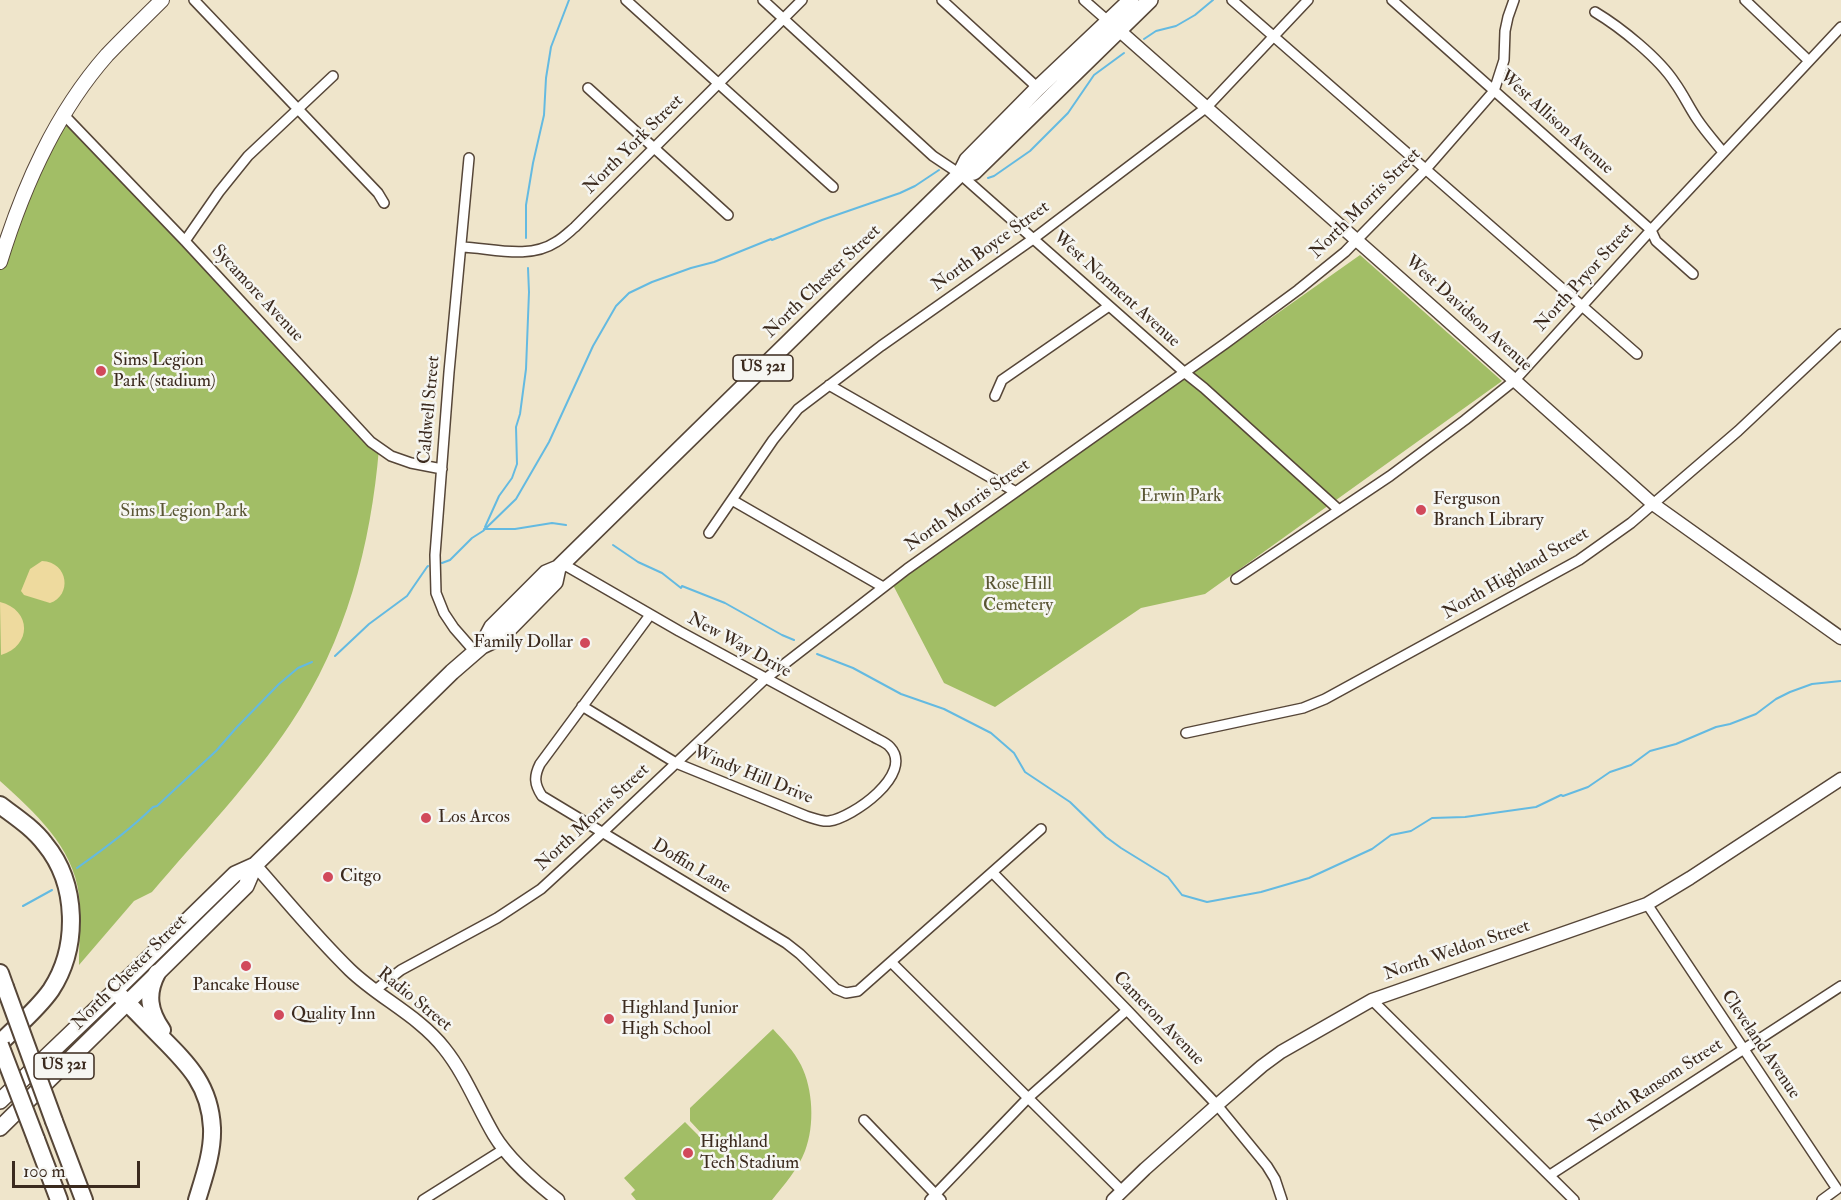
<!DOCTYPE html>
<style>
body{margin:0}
#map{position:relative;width:1841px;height:1200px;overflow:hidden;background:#efe5cb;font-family:"IM FELL Double Pica",serif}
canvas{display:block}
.scale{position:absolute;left:12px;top:1161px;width:128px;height:27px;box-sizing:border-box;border:3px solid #3b2a1e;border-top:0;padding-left:8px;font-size:18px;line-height:21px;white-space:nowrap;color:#3b2a1e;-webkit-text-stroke:4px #f6f6f2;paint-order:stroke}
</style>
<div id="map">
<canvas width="1841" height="1200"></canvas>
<div class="scale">100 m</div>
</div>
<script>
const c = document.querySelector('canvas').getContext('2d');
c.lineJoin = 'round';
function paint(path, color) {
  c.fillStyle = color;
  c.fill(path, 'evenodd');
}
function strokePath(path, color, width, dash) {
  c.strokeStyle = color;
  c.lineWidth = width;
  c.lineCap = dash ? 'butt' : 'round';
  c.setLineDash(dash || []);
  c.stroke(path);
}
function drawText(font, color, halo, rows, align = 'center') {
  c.font = font + ' "IM FELL Double Pica",serif';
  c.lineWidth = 5;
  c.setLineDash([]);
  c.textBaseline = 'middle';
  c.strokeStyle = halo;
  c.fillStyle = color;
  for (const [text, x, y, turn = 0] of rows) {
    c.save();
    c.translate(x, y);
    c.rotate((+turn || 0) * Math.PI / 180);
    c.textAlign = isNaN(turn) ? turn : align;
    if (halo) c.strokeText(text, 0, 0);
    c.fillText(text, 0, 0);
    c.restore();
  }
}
const green = new Path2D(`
 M64 115 379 448C371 545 346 641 291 723 251 783 199 837 152 892L134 901 79 965C79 942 81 918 79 895 73 846 34 812 0 781V262Z
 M1360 255 1502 381 1205 594 1141 608 995 707 944 683 893 585Z
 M773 1029C783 1040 794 1051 801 1065 813 1089 815 1125 805 1151 798 1169 784 1185 772 1200H636L631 1194 635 1190 624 1178 685 1122 700 1137 703 1135 690 1121V1108Z`);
const sand = new Path2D(`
 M42 561C69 562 72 596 50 603L24 595 21 591 30 569Z
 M0 602C32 610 32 646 1 655Z`);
const stream = new Path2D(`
 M1144 39 1156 31 1176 26 1195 15 1213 0
 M988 178 994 176 1030 151 1068 113 1094 75 1124 53
 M526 238V205L533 163 544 115 546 78 551 47 569 0
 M485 527 499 496 512 478 517 464 516 427 520 414 526 369 529 292 528 268
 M484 529H515L552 523 566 525
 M613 545 638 562 662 573 681 588 682 586 725 603 782 635 794 640
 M442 563 450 560 472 538 483 531 516 499 549 442 593 346 616 306 629 293 652 282 691 268 714 262 771 239 772 240 822 220 900 193 915 186 939 170
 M817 654 853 668 901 694 944 709 991 733 1014 753 1025 772 1070 802 1106 837 1121 848 1168 877 1182 895 1207 902 1261 892 1309 878 1372 849 1391 835 1411 831 1432 818 1465 817 1536 807 1561 795 1563 796 1588 787 1610 772 1631 765 1650 751 1676 744 1716 727 1730 724 1756 714 1776 699 1790 692 1812 684 1841 681
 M335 656 369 624 407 596 427 567 428 566
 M77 868C104 849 130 830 153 807L157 806 216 751 237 727 279 684 298 668 312 662
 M23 906 52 890`);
const minor = new Path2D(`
 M194 0 378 193 384 203
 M626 0 833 187
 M763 0 933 156 960 174 978 190 1184 372 1204 388 1339 510
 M942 0 1038 88
 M1084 0 1109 22
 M1232 0 1637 354
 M1392 0 1651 230 1656 241 1693 274
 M1745 0 1809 61
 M1595 12C1620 27 1659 58 1675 83 1683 94 1689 107 1697 119 1705 131 1714 141 1723 152
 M588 88 728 215
 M64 115 185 241 371 442 391 456 411 463 442 469
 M469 158 449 372 435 555 436 593 444 613 454 628 475 652
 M185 241 219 192 248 156 333 76
 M462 247C491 248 529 260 556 242 563 238 569 232 575 227L802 0
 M829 385 1016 492
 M995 396 1002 380 1109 306
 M732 500 883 587
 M709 533 773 440 798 409 881 346 1033 239 1207 107 1308 0
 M563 564 679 631 874 737C879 740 887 743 890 747 915 774 852 818 829 821 821 822 813 818 806 816L676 763 582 706
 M1236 579 1390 476 1465 420 1515 380 1651 230 1841 27
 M650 615 540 764C534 776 534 784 542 796L786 943 800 954 836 989 846 993 858 991 1041 829
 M1186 733 1303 708 1325 699 1579 560 1631 523 1653 504 1738 431 1841 334
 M993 873 1127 1010 1217 1105 1267 1166 1275 1179 1282 1200
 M1647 904 1837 1189 1822 1200
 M891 962 1122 1191
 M374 991 401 970 497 918 541 889 602 833 765 679 907 569 1226 343 1298 290 1345 252 1426 169 1494 91 1504 60 1505 31 1508 17 1514 0
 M1372 1000 1574 1200
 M864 1120 941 1200
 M1550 1175 1841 986
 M423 1200 504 1149
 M930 1200 1028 1098 1127 1010`);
const tertiary = new Path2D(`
 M1113 25 1438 312 1653 504 1841 638
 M255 865C286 900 316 937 350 970 379 998 419 1016 444 1048 465 1074 477 1106 494 1135 509 1160 535 1182 558 1200
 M1113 1200 1145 1169 1217 1105 1262 1066 1281 1052 1372 1000 1647 904 1690 878 1841 779`);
const secondary = new Path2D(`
 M0 262C23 187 55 114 107 55 125 36 144 18 162 0`);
const primary = new Path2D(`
 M960 174 974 172 1150 0
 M482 646 492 627 546 573 558 568 960 174 967 160 1038 88 1131 0
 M115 991 235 874 255 865 452 672 482 646 501 637 555 582 558 568
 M127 1003 246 886 255 865`);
const trunk = new Path2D(`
 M0 1101 115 991
 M0 1128 127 1003`);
const motorway = new Path2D(`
 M0 805C16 817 33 828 45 844 78 884 79 947 51 990 37 1010 17 1026 0 1043
 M0 973 5 987
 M157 973C146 994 149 1011 162 1030
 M115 991C131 1006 146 1022 161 1037 189 1065 210 1086 212 1128 213 1152 204 1177 197 1200
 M54 1121 84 1200
 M36 1139 59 1200`);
const motorwayBridge = new Path2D(`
 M5 987 54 1121
 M0 1045 36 1139`);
const markers = [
 [101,371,6,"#d1495b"],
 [1421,510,6,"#d1495b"],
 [585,643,6,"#d1495b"],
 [426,818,6,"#d1495b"],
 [328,877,6,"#d1495b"],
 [246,966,6,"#d1495b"],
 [279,1015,6,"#d1495b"],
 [609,1019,6,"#d1495b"],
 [688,1153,6,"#d1495b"]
];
const shields = [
 [763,368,60],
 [64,1066,60]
];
const shieldNames = [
 ["US 321",763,368],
 ["US 321",64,1066]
];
const streetNames = [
 ["West Allison Avenue",1556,123,42],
 ["North York Street",634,145,-45],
 ["North Morris Street",1366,204,-45],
 ["North Boyce Street",991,247,-36],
 ["North Pryor Street",1585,278,-48],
 ["North Chester Street",823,282,-44],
 ["West Norment Avenue",1116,290,42],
 ["Sycamore Avenue",257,294,47],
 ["West Davidson Avenue",1468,314,42],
 ["Caldwell Street",430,410,-85],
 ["North Morris Street",968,506,-35],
 ["North Highland Street",1516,574,-30],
 ["New Way Drive",739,646,29],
 ["Windy Hill Drive",753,776,22],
 ["North Morris Street",593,818,-43],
 ["Doffin Lane",691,867,31],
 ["North Weldon Street",1457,951,-19],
 ["North Chester Street",130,973,-45],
 ["Radio Street",414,1000,39],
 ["Cameron Avenue",1158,1019,46],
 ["Cleveland Avenue",1760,1045,56],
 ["North Ransom Street",1656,1086,-33]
];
const poiNames = [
 ["Sims Legion",113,361],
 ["Park (stadium)",113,382],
 ["Ferguson",1433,500],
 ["Branch Library",1433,521],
 ["Family Dollar",573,643,"right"],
 ["Los Arcos",438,818],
 ["Citgo",340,877],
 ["Pancake House",246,986,"center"],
 ["Highland Junior",621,1009],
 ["High School",621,1030],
 ["Quality Inn",291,1015],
 ["Highland",700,1143],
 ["Tech Stadium",700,1164]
];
const parkNames = [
 ["Erwin Park",1181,497],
 ["Sims Legion Park",184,512],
 ["Rose Hill",1018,585],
 ["Cemetery",1018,606]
];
paint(green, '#a2be66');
paint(sand, '#eeda9e');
strokePath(stream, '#64bae1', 2);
strokePath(minor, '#564638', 12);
strokePath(tertiary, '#564638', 15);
strokePath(secondary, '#564638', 16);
strokePath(primary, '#564638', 18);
strokePath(trunk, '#564638', 18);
strokePath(motorway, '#564638', 20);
strokePath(minor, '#fff', 9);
strokePath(tertiary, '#fff', 12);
strokePath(secondary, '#fff', 14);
strokePath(primary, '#fff', 15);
strokePath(trunk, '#fff', 15);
strokePath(motorway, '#fff', 16);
strokePath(motorwayBridge, '#564638', 20, []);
strokePath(motorwayBridge, '#fff', 16);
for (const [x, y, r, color] of markers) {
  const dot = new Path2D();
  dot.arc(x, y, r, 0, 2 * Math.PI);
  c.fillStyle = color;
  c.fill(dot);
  strokePath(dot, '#f6f6f2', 2);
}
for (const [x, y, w] of shields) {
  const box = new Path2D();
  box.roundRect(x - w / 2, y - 13, w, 26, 4.5);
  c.fillStyle = '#f6f6f2';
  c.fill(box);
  strokePath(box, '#3b2a1e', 1.5);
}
drawText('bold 16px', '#3b2a1e', null, shieldNames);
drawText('18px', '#3b2a1e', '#f6f6f2', streetNames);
drawText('18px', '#3b2a1e', '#f6f6f2', poiNames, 'left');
drawText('18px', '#5a5634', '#f6f6f2', parkNames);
</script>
